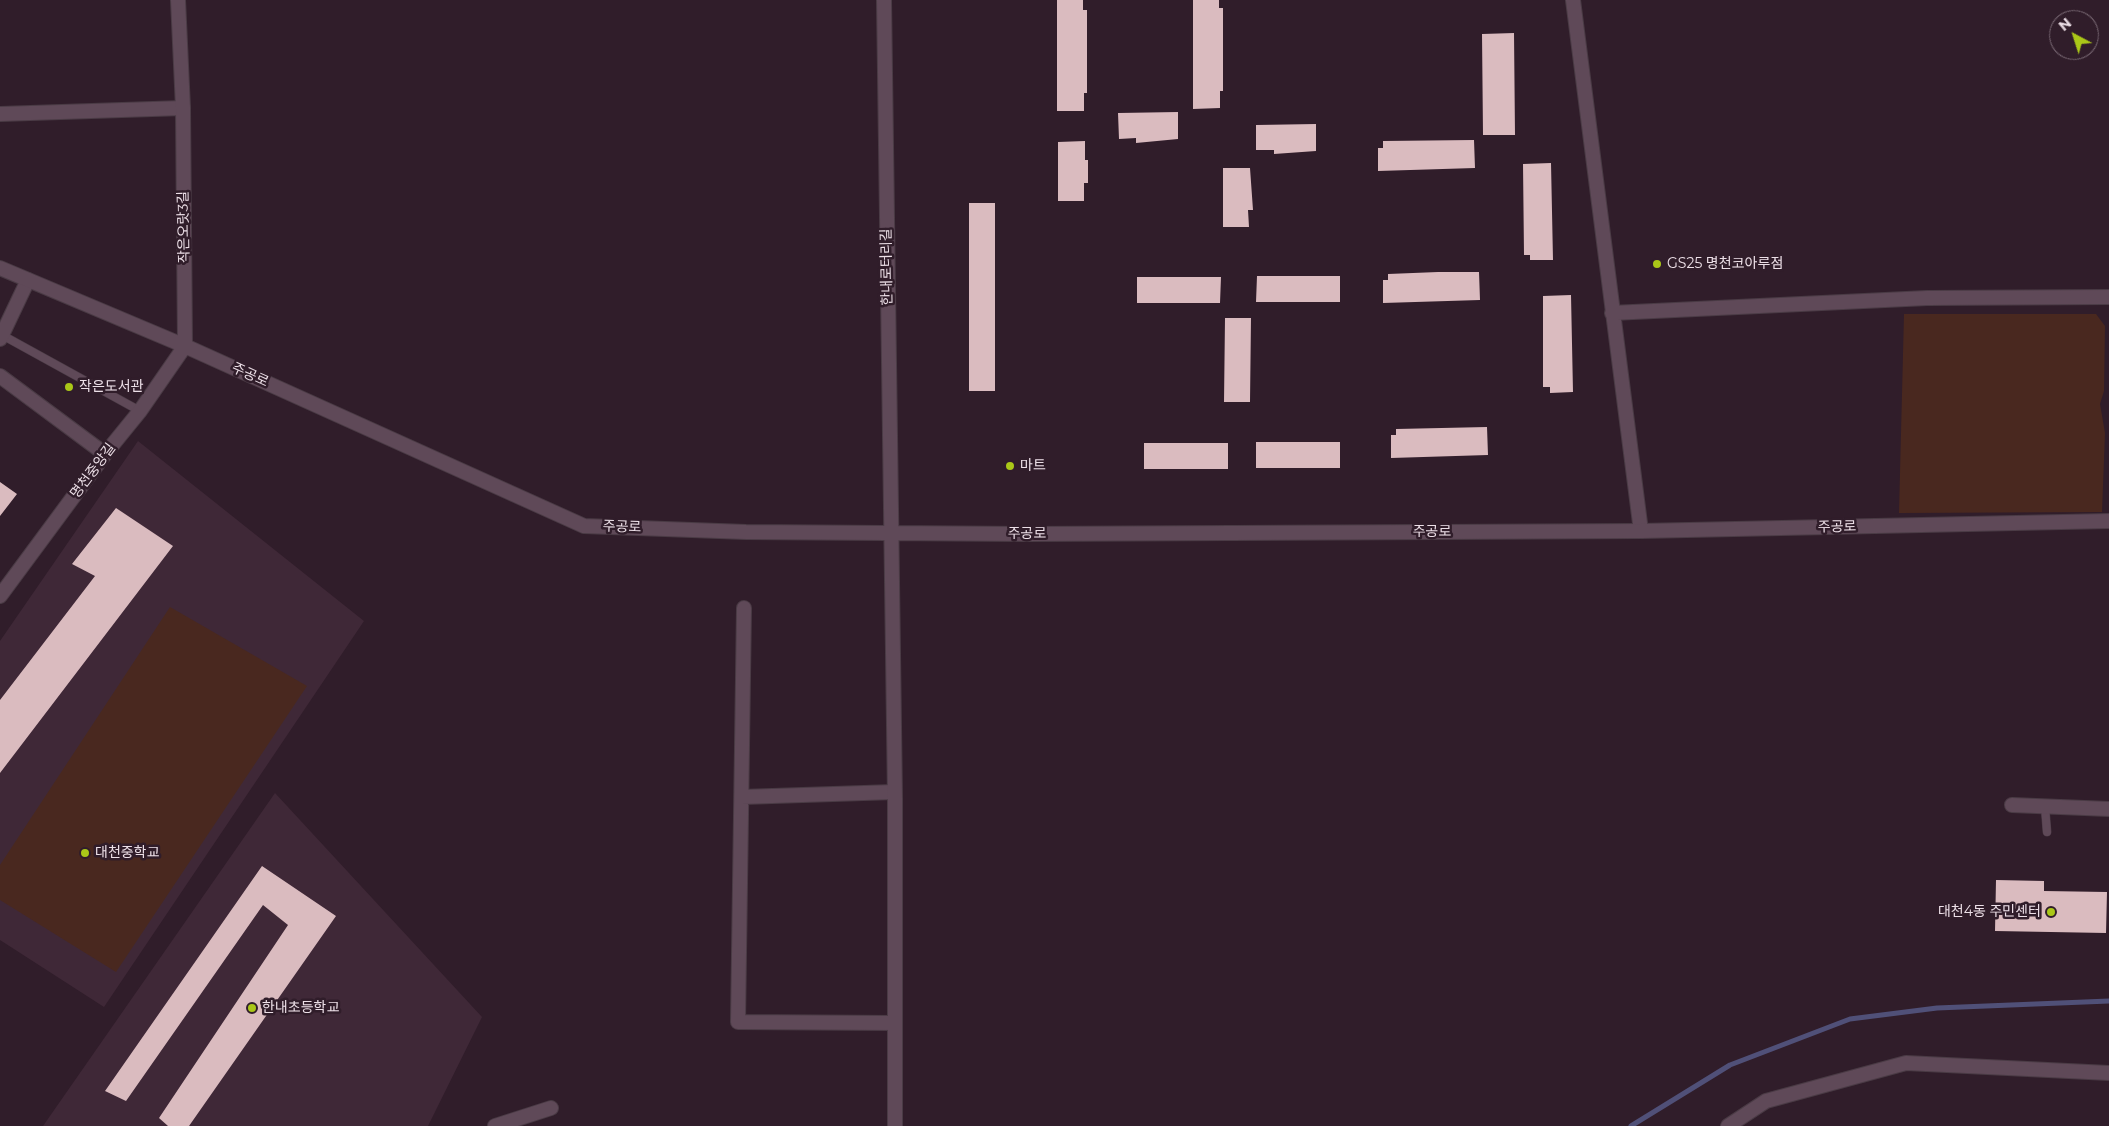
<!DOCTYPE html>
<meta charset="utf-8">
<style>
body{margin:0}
#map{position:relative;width:2109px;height:1126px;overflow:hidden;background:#301d2a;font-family:Montserrat,sans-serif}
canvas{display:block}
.north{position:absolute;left:2049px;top:10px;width:50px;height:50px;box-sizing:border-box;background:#301d2a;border:1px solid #7b6b76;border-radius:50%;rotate:320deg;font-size:14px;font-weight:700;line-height:20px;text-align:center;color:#ecdfe7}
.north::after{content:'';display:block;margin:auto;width:18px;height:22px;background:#aac718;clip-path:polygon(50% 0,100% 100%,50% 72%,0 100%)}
</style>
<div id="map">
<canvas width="2109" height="1126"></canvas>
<div class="north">N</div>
</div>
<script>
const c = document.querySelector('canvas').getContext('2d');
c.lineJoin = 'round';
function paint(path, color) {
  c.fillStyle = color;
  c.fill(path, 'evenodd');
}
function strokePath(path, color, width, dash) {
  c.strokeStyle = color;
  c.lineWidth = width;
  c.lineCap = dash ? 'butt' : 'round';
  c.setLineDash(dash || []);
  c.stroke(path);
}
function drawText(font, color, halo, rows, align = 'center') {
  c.font = font + ' Montserrat,"Noto Sans KR",sans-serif';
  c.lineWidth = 5;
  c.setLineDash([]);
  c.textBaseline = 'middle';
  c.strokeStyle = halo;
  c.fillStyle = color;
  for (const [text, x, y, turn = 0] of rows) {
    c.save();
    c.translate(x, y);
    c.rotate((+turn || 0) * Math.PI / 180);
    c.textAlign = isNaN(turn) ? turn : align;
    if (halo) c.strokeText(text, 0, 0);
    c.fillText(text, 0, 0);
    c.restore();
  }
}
const built = new Path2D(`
 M138 441 364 621 104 1007 0 940V641Z
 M275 793 482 1017 428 1126H43Z`);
const green = new Path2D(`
 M1904 314H2096L2105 326 2104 391 2100 404 2105 433 2102 512 1899 513Z
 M170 607 307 686 116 972 0 900V865Z`);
const stream = new Path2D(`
 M1631 1126 1730 1065 1850 1019 1937 1008 2109 1001`);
const building = new Path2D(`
 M1057 0H1083V10H1087V93H1084V111H1057Z
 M1193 0H1219V8H1223V91H1220V108L1193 109Z
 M1514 33 1515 135H1483L1482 34Z
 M1178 112V139L1136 143V138L1119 139 1118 113Z
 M1316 124V151L1274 154V150H1256V125Z
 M1474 140 1475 168 1378 171V148H1383V141Z
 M1085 141V160H1088V183H1084V201H1058V142Z
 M1551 163 1553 260H1530V255H1524L1523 164Z
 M1223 168H1250L1253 210H1248L1249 227H1223Z
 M969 203H995V391H969Z
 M1438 272H1479L1480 300 1383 303V280H1388V274Z
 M1257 276H1340V302H1256Z
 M1137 277H1221L1220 303H1137Z
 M1571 295 1573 392 1550 393V387H1543V296Z
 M1225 318H1251L1250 402H1224Z
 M1487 427 1488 455 1391 458V435H1396V429Z
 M1256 442H1340V468H1256Z
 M1144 443H1228V469H1144Z
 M0 482 17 494 0 516Z
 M116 508 173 546 0 773V700L95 576 72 564Z
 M262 866 336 916 189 1126H168L159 1118 288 925 263 905 126 1101 105 1091Z
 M1996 880 2044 881V891L2107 892 2106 933 1995 931Z`);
const service = new Path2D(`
 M2 335 140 411
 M2045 807 2047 832`);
const minor = new Path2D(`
 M1573 0 1641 531
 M0 114 183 108
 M1612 313 1927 298 2109 297
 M0 339 28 280
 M0 376 105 454
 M744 608 738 1022 895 1023
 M742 797 894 792
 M2012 805 2109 809
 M495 1126 551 1108`);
const tertiary = new Path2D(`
 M884 0 895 798V1126
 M0 268 185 346 584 526 746 532 1026 534 1641 531 2109 521
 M0 596 105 454 140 411 185 346 183 108 178 0
 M1728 1126 1766 1101 1906 1063 2109 1073`);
const markers = [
 [1657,264,5,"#aac718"],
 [69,387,5,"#aac718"],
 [1010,466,5,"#aac718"],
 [85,853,5,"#aac718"],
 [2051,912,5,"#aac718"],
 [252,1008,5,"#aac718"]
];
const streetNames = [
 ["작은오랏3길",184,227,-91],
 ["한내로터리길",887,267,-91],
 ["주공로",250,375,24],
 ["명천중앙길",93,471,-53],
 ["주공로",622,527,2],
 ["주공로",1837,527,-1],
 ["주공로",1432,532],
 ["주공로",1027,534]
];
const poiNames = [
 ["GS25 명천코아루점",1667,264],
 ["작은도서관",79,387],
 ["마트",1020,466],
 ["대천중학교",95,853],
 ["대천4동 주민센터",2041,912,"right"],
 ["한내초등학교",262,1008]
];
paint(built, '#3f2837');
paint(green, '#49281f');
strokePath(stream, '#505078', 5);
paint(building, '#dabbbf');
strokePath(service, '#4a3b45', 9);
strokePath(minor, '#4a3b45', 16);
strokePath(tertiary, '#4a3b45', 16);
strokePath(service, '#5f4958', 8);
strokePath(minor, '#5f4958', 14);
strokePath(tertiary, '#5f4958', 14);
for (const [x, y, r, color] of markers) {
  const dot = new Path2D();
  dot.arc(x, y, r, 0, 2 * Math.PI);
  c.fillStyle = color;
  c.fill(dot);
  strokePath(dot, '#301d2a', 2);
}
drawText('14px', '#ecdfe7', '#301d2a', streetNames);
drawText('14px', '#ecdfe7', '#301d2a', poiNames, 'left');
</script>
